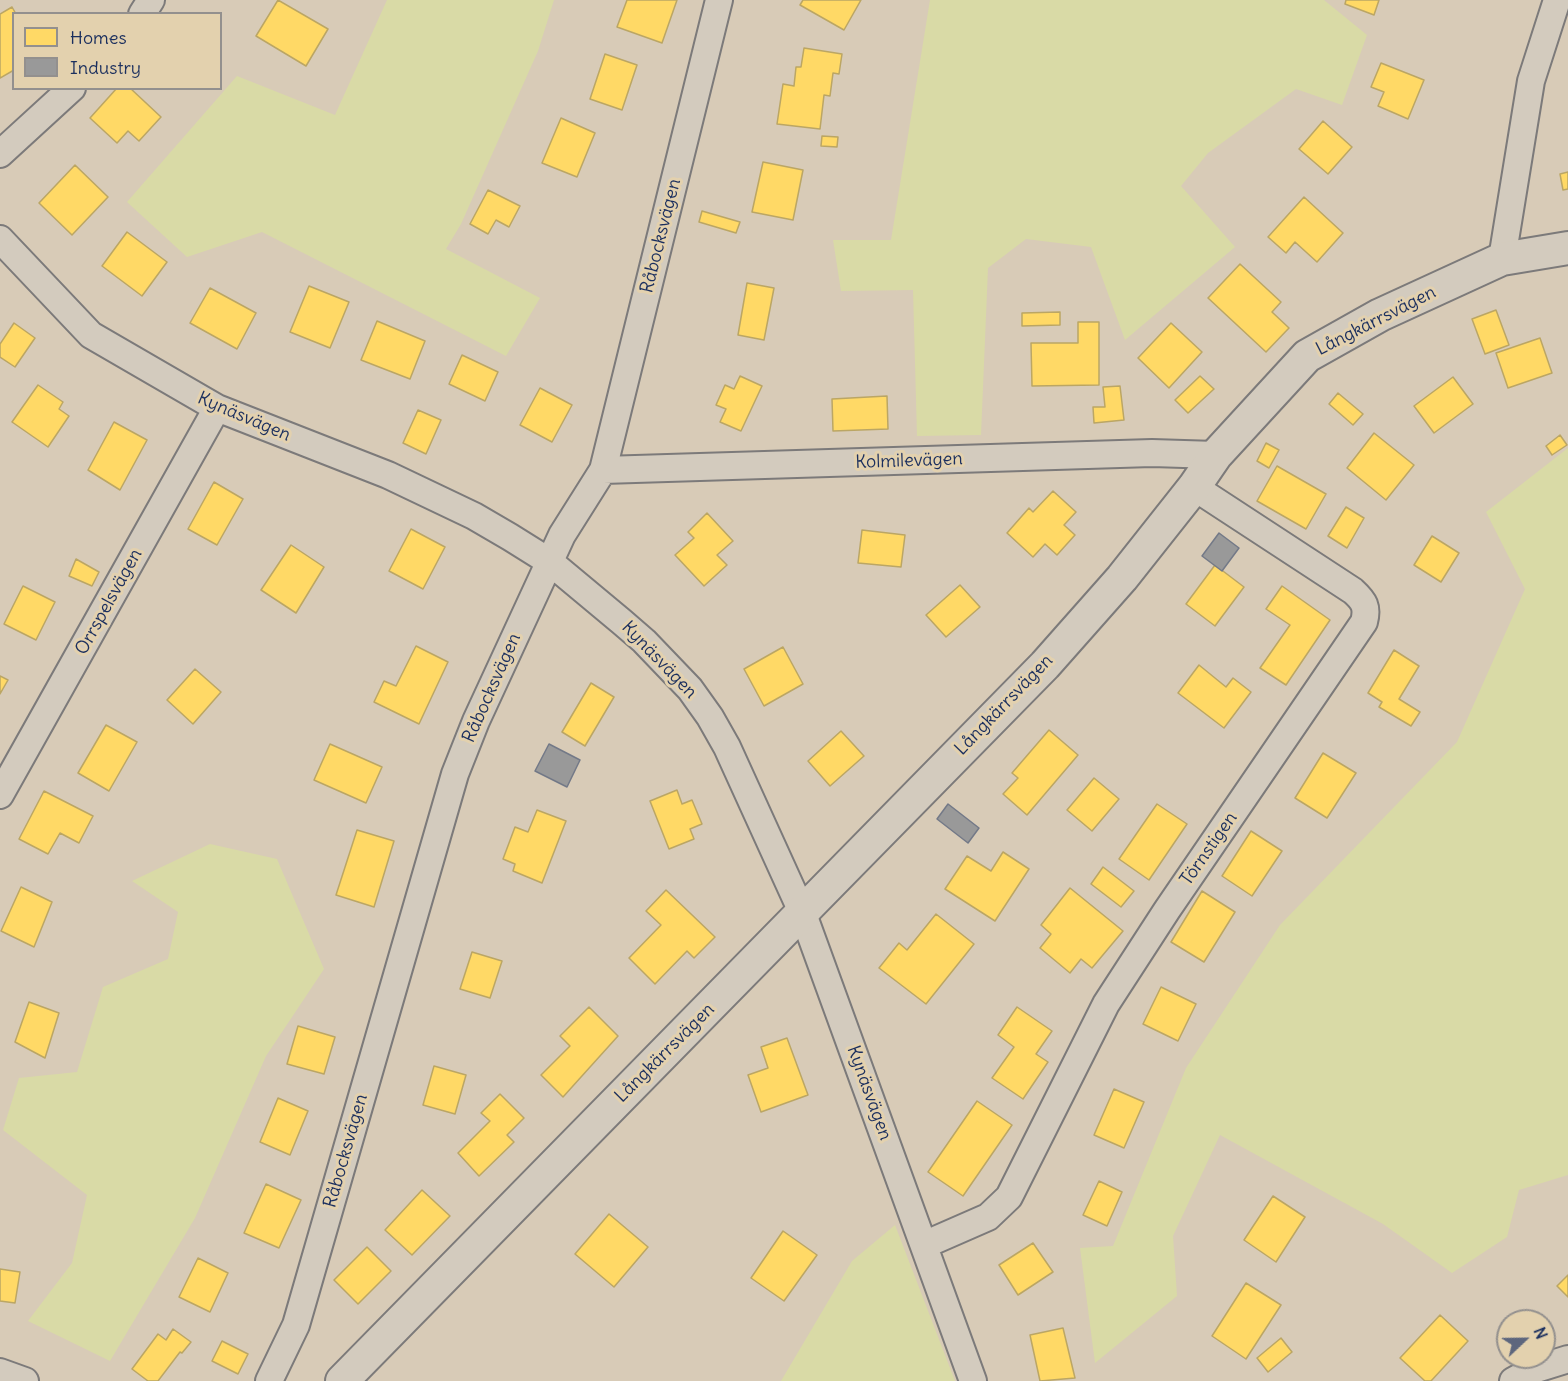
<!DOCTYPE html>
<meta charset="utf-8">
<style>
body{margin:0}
#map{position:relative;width:1568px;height:1381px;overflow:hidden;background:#d8cbb7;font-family:Delius,sans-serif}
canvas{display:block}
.legend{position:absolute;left:12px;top:12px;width:210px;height:78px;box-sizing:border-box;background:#e3d1ae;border:2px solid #93908e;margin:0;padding:8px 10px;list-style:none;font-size:18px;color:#1b2f5e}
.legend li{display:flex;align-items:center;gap:12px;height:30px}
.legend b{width:30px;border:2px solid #93908e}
.north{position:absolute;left:1496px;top:1309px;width:60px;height:60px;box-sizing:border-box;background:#e3d1ae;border:2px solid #93908e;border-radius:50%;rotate:68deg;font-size:16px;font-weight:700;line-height:24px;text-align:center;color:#1b2f5e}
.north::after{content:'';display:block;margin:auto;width:21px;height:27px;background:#5d667d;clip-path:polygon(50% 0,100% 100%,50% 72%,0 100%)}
</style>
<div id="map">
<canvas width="1568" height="1381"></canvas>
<ul class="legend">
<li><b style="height:16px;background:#ffd966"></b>Homes</li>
<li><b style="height:16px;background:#999"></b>Industry</li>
</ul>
<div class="north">N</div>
</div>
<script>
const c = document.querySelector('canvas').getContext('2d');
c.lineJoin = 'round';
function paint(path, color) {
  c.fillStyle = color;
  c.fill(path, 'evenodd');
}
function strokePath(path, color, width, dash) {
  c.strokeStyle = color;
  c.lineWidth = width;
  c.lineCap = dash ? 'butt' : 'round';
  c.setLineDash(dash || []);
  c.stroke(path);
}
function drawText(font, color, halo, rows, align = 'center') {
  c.font = font + ' Delius,sans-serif';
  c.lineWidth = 6;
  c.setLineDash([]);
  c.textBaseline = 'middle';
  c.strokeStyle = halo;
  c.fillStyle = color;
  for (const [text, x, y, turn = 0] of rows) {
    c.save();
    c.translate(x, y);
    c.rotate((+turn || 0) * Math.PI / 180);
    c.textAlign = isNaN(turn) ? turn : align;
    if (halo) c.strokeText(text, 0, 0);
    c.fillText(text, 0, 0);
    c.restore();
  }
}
const green = new Path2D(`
 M387 0H554L538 51 461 224 446 249 540 298 506 356 262 232 187 257 127 202 237 76 335 115Z
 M930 0H1324L1367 35 1342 105 1296 89 1208 153 1181 186 1235 247 1125 340 1091 247 1026 239 988 268 981 435 917 436 913 290 841 291 833 240H891Z
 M1568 448V1175L1519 1190 1507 1237 1452 1273 1383 1224 1220 1135 1173 1236 1177 1296 1095 1363 1080 1248 1113 1246 1186 1068 1280 925 1457 742 1525 589 1486 512Z
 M210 844 277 859 324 969 266 1056 195 1218 110 1361 28 1321 72 1263 87 1195 3 1130 19 1078 77 1072 103 987 168 959 178 912 132 881Z
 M895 1225 955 1381H781L852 1261Z`);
const homes = new Path2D(`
 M278 0 328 29 306 66 256 36Z
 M627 0H677L662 43 617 27Z
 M803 0H861L844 30 800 5Z
 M1346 0H1379L1374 15 1345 4Z
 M12 7 16 14H14V70L0 78V14Z
 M804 48 842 54 839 74 833 73 830 96 824 95 820 129 777 124 783 84 794 86 796 67H801Z
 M605 54 637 65 622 110 590 99Z
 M1381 63 1424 80 1408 119 1378 106 1384 92 1371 87Z
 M117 88H130L161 117 139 141 128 131 117 143 90 118Z
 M561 118 595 133 577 177 542 163Z
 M1323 121 1352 147 1328 174 1299 149Z
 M822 136 838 137 837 147 821 146Z
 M763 162 803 170 793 220 752 212Z
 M75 165 108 197 72 235 39 203Z
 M1568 172V189L1563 190 1560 174Z
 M488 190 520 206 509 227 496 220 488 234 470 224Z
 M1304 197 1343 233 1317 262 1295 242 1286 253 1268 237Z
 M702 211 740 222 736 233 699 222Z
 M127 232 167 262 142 296 102 266Z
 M1240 264 1281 302 1272 312 1289 328 1266 352 1208 298Z
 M747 283 774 288 764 340 738 335Z
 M309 286 349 302 330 348 290 332Z
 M210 288 256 313 237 349 190 323Z
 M1496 310 1509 345 1485 354 1472 319Z
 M1060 312V325L1022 326V313Z
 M377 321 425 341 410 379 361 360Z
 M1078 322H1099V385L1032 386 1031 343H1078Z
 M14 323 35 338 15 367 0 357V344Z
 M1171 323 1202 352 1169 388 1138 358Z
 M1540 338 1552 373 1508 388 1496 353Z
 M462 355 498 372 485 401 449 384Z
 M740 376 762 386 741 431 720 422 726 409 716 405 725 385 734 389Z
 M1200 376 1214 389 1188 413 1175 400Z
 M1453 377 1473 404 1434 433 1414 406Z
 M38 385 63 402 59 409 69 416 48 447 12 422Z
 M1120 386 1124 420 1094 423 1093 407H1105L1103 387Z
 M540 388 572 405 552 442 520 425Z
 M1338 393 1363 414 1353 425 1329 404Z
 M887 396 888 429 833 431 832 399Z
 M418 410 441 420 426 454 403 443Z
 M114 422 147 440 120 490 88 470Z
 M1374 433 1414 465 1386 500 1347 468Z
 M1560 435 1567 445 1552 455 1546 446Z
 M1266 443 1279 450 1269 468 1257 461Z
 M1277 466 1326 494 1306 529 1257 501Z
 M214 482 243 499 217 545 188 529Z
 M1053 491 1076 512 1064 525 1075 535 1057 555 1045 544 1033 557 1007 533 1029 508 1033 512Z
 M1346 507 1364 518 1347 548 1328 536Z
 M707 513 733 541 717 555 727 565 704 586 675 555 694 538 688 532Z
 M411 529 445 547 423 589 389 571Z
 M862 530 905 535 901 567 858 563Z
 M1432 536 1459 553 1441 582 1414 565Z
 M291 545 324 567 296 613 261 590Z
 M76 559 99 572 92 586 69 576Z
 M1215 565 1244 587 1215 626 1186 604Z
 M960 585 980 607 946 637 926 615Z
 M23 586 55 602 36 640 4 624Z
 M1282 586 1330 620 1286 685 1260 668 1290 625 1266 609Z
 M416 646 448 662 419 724 374 702 384 681 396 686Z
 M783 647 803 684 764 706 744 669Z
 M1394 650 1419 666 1399 699 1420 712 1411 726 1379 707 1382 702 1368 693Z
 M1199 665 1226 687 1233 678 1251 692 1224 728 1178 693Z
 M195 669 221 692 193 724 167 700Z
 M0 676 8 680 0 694Z
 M591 683 614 697 585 746 562 732Z
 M106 725 137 742 109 791 78 773Z
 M1049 730 1078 755 1027 815 1003 794 1018 778 1012 773Z
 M841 731 864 756 830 786 808 761Z
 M330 744 382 767 366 803 314 780Z
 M1323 753 1356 773 1327 818 1295 798Z
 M1094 778 1119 799 1092 831 1067 810Z
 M677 790 682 804 692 800 702 824 690 829 694 839 669 849 650 801Z
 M44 791 93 816 79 843 60 833 48 854 19 839Z
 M1157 804 1187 824 1149 880 1119 859Z
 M537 810 566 821 542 883 513 871 515 864 503 859 515 827 528 832Z
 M357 830 394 841 374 907 336 895Z
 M1251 831 1282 851 1252 896 1222 876Z
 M1003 852 1029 869 995 921 945 889 967 856 991 871Z
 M1103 867 1134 891 1121 907 1091 884Z
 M21 887 52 902 34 947 1 931Z
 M1070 888 1123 931 1092 968 1081 959 1070 973 1040 948 1051 934 1041 925Z
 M666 890 715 937 694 958 687 951 655 984 629 958 661 925 646 911Z
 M1202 891 1235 912 1204 962 1171 942Z
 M936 914 974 944 926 1004 879 968 899 943 907 950Z
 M472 952 502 961 490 998 460 989Z
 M1161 987 1196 1004 1178 1041 1143 1024Z
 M29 1002 59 1013 45 1058 15 1042Z
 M589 1007 618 1036 563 1097 541 1075 570 1046 560 1036Z
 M1017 1007 1052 1031 1036 1054 1048 1062 1023 1099 992 1078 1014 1047 998 1035Z
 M298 1026 335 1037 324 1074 287 1064Z
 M787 1038 808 1095 761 1112 748 1075 768 1068 761 1047Z
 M434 1066 466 1075 455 1114 423 1105Z
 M1114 1089 1144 1102 1124 1148 1094 1135Z
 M500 1094 524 1118 507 1135 514 1142 479 1176 458 1153 490 1121 481 1113Z
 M278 1098 308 1111 290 1155 260 1142Z
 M977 1101 1012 1125 963 1196 928 1172Z
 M1099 1181 1122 1192 1107 1226 1083 1215Z
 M266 1184 301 1200 279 1248 244 1233Z
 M422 1190 450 1216 412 1255 385 1230Z
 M1273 1196 1305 1217 1276 1262 1244 1240Z
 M609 1214 648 1247 614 1287 575 1254Z
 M783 1231 817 1255 784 1301 751 1278Z
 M1033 1243 1053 1272 1018 1295 999 1265Z
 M367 1247 391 1271 358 1304 334 1280Z
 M198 1258 228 1273 210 1312 179 1297Z
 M0 1269 20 1272 15 1303 0 1301Z
 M1568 1275V1297L1557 1286Z
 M1246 1283 1281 1305 1246 1359 1212 1336Z
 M1440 1315 1468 1341 1431 1381H1425L1400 1358Z
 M1063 1328 1075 1378 1040 1381 1030 1335Z
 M173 1329 191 1342 182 1353 180 1352 158 1381H148L132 1369 158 1334 166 1340Z
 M1281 1338 1292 1352 1268 1372 1257 1358Z
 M222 1341 248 1354 238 1374 212 1361Z`);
const industry = new Path2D(`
 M1219 533 1239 548 1222 571 1202 556Z
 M549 744 580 760 567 787 535 771Z
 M948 804 979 828 968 843 937 819Z`);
const minor = new Path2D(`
 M142 14 151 0
 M0 154 72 88
 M0 239 91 335 217 408 388 475 474 516 510 537 550 562 622 622 644 641 690 689 710 717 727 747 803 914 973 1381
 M1502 259 1531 81 1557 0
 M603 470 1152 453 1216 455
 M0 795 217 408
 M924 1245 988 1217 1009 1197 1106 1004 1167 910 1364 622C1368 607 1364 601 1353 591L1194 487
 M0 1372 25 1381
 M269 1381 296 1325 455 774 476 721 562 535 603 470 719 0
 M1513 1381 1533 1370 1568 1359`);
const tertiary = new Path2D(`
 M342 1381 1045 665 1122 578 1194 487 1216 455 1307 356 1380 315 1502 259 1568 248`);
const streetNames = [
 ["Råbocksvägen",661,236,-76],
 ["Långkärrsvägen",1376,321,-27],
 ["Kynäsvägen",244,417,23],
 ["Kolmilevägen",909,461,-2],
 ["Orrspelsvägen",109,602,-61],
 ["Kynäsvägen",659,660,46],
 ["Råbocksvägen",492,688,-66],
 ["Långkärrsvägen",1004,705,-46],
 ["Törnstigen",1209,849,-55],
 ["Långkärrsvägen",665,1053,-45],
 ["Kynäsvägen",869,1093,70],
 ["Råbocksvägen",346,1151,-74]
];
paint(green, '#d9daa6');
paint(homes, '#ffd966');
strokePath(homes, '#bba664', 1.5);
paint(industry, '#999');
strokePath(industry, '#737987', 1.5);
strokePath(minor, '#7c7a7a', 30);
strokePath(tertiary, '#7c7a7a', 36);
strokePath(minor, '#d3cbbe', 26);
strokePath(tertiary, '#d3cbbe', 32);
drawText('18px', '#1b2f5e', '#e3d1ae', streetNames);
</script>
